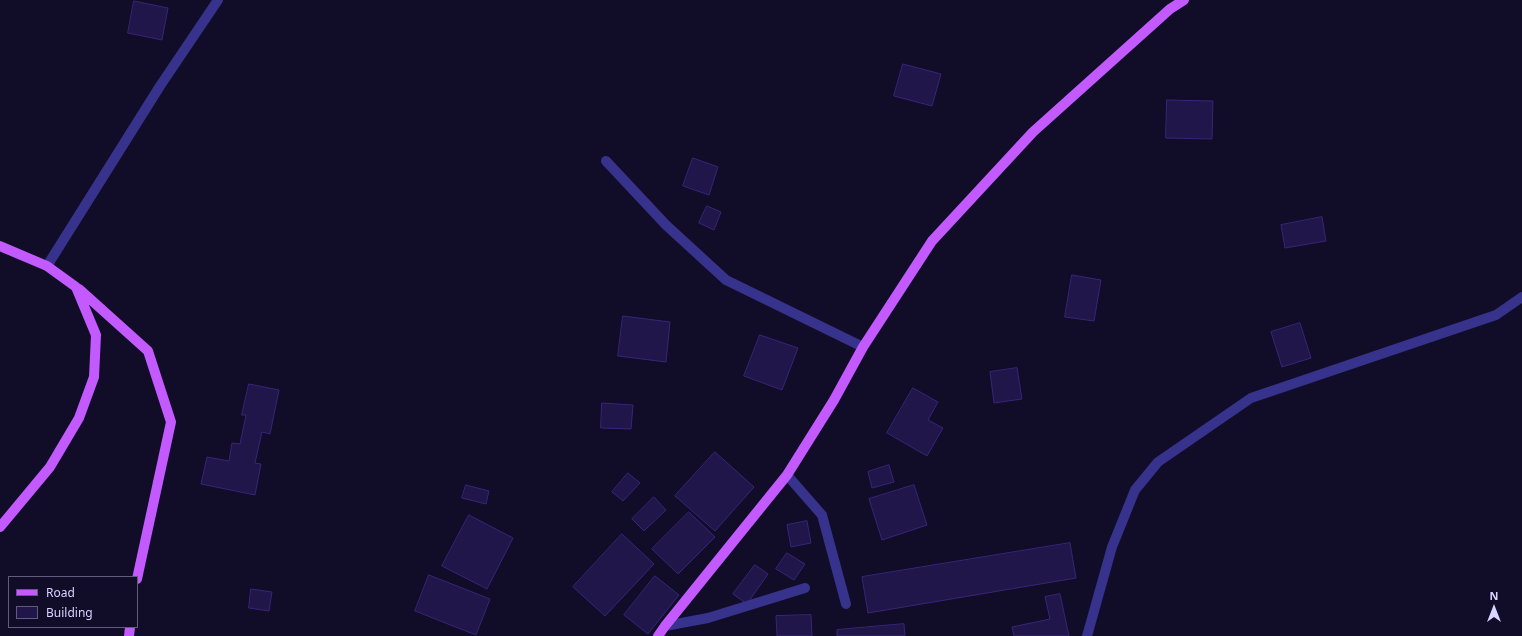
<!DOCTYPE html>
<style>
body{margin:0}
#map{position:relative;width:1522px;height:636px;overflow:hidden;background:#110c27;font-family:"Noto Sans",sans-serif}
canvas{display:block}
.legend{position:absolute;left:8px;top:576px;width:130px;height:52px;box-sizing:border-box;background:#110c27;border:1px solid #615c7d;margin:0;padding:5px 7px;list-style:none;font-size:12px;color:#d8d3ff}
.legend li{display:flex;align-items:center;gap:8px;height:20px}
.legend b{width:20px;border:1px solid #615c7d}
.north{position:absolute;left:1474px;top:588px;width:40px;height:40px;-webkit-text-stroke:3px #110c27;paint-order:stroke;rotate:0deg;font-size:11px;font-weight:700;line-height:16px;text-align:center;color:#d8d3ff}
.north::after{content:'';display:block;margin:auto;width:14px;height:18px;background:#d8d3ff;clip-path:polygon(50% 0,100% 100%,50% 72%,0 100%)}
</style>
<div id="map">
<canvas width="1522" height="636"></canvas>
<ul class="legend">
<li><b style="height:5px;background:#c35aff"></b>Road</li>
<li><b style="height:11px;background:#21164a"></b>Building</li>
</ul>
<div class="north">N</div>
</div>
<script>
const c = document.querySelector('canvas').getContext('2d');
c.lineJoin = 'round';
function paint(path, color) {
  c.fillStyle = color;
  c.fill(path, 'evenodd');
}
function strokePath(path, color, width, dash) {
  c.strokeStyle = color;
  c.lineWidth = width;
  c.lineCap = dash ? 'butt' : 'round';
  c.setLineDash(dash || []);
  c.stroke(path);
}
const building = new Path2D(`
 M134 1 168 8 162 40 128 33Z
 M903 64 941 74 932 106 894 96Z
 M1167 100 1213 101 1212 139 1166 138Z
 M693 158 718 167 709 195 683 186Z
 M707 206 721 212 714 230 699 223Z
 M1322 217 1326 241 1285 248 1281 225Z
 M1072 275 1101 280 1094 321 1065 317Z
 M623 316 670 322 666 362 618 356Z
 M1300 323 1311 358 1282 367 1271 332Z
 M760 335 798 348 782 390 744 376Z
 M1017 368 1022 399 994 403 990 372Z
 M249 384 279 390 270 434 262 432 255 463 261 464 255 495 201 484 207 457 229 461 232 443 240 444 246 415H242Z
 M913 388 938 402 928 420 943 428 927 456 887 433Z
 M602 403 633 405 631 429 601 428Z
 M715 452 754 487 715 531 675 496Z
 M889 465 894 482 872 488 868 472Z
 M628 473 640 483 623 501 612 492Z
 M466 485 489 491 486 504 462 498Z
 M914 485 927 525 882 540 869 499Z
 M654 497 666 510 644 531 632 519Z
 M689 512 715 537 678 574 652 549Z
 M469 515 513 538 487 589 442 566Z
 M807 521 811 543 791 547 787 525Z
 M622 534 654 564 605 616 573 587Z
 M1070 543 1076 578 868 613 862 577Z
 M787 553 805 564 794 580 776 569Z
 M755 565 768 574 747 604 733 594Z
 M429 575 490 599 476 635 415 611Z
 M655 576 679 595 648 634 624 615Z
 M251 589 272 592 269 611 249 608Z
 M1060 594 1069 636H1014L1012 627 1050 619 1045 597Z
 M811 615 812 636H777L776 616Z
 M904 624 905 636H837V630Z`);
const minor = new Path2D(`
 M606 161 666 225 726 280 863 347
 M47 266 160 86 218 0
 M787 475 822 515 846 604
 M665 626 708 618 805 588
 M1087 636 1112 547 1135 490 1158 462 1251 398 1496 315 1522 297`);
const major = new Path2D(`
 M0 246 47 266 76 287 96 335 94 377 79 418 50 467 0 527
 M79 289 148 351 171 422 137 579
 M129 636 130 627
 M658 636 665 626 787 475 834 400 863 347 932 241 1033 132 1170 9 1184 0`);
paint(building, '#21164a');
strokePath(building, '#372679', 1);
strokePath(minor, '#37328c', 10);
strokePath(major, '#c35aff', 10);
</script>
